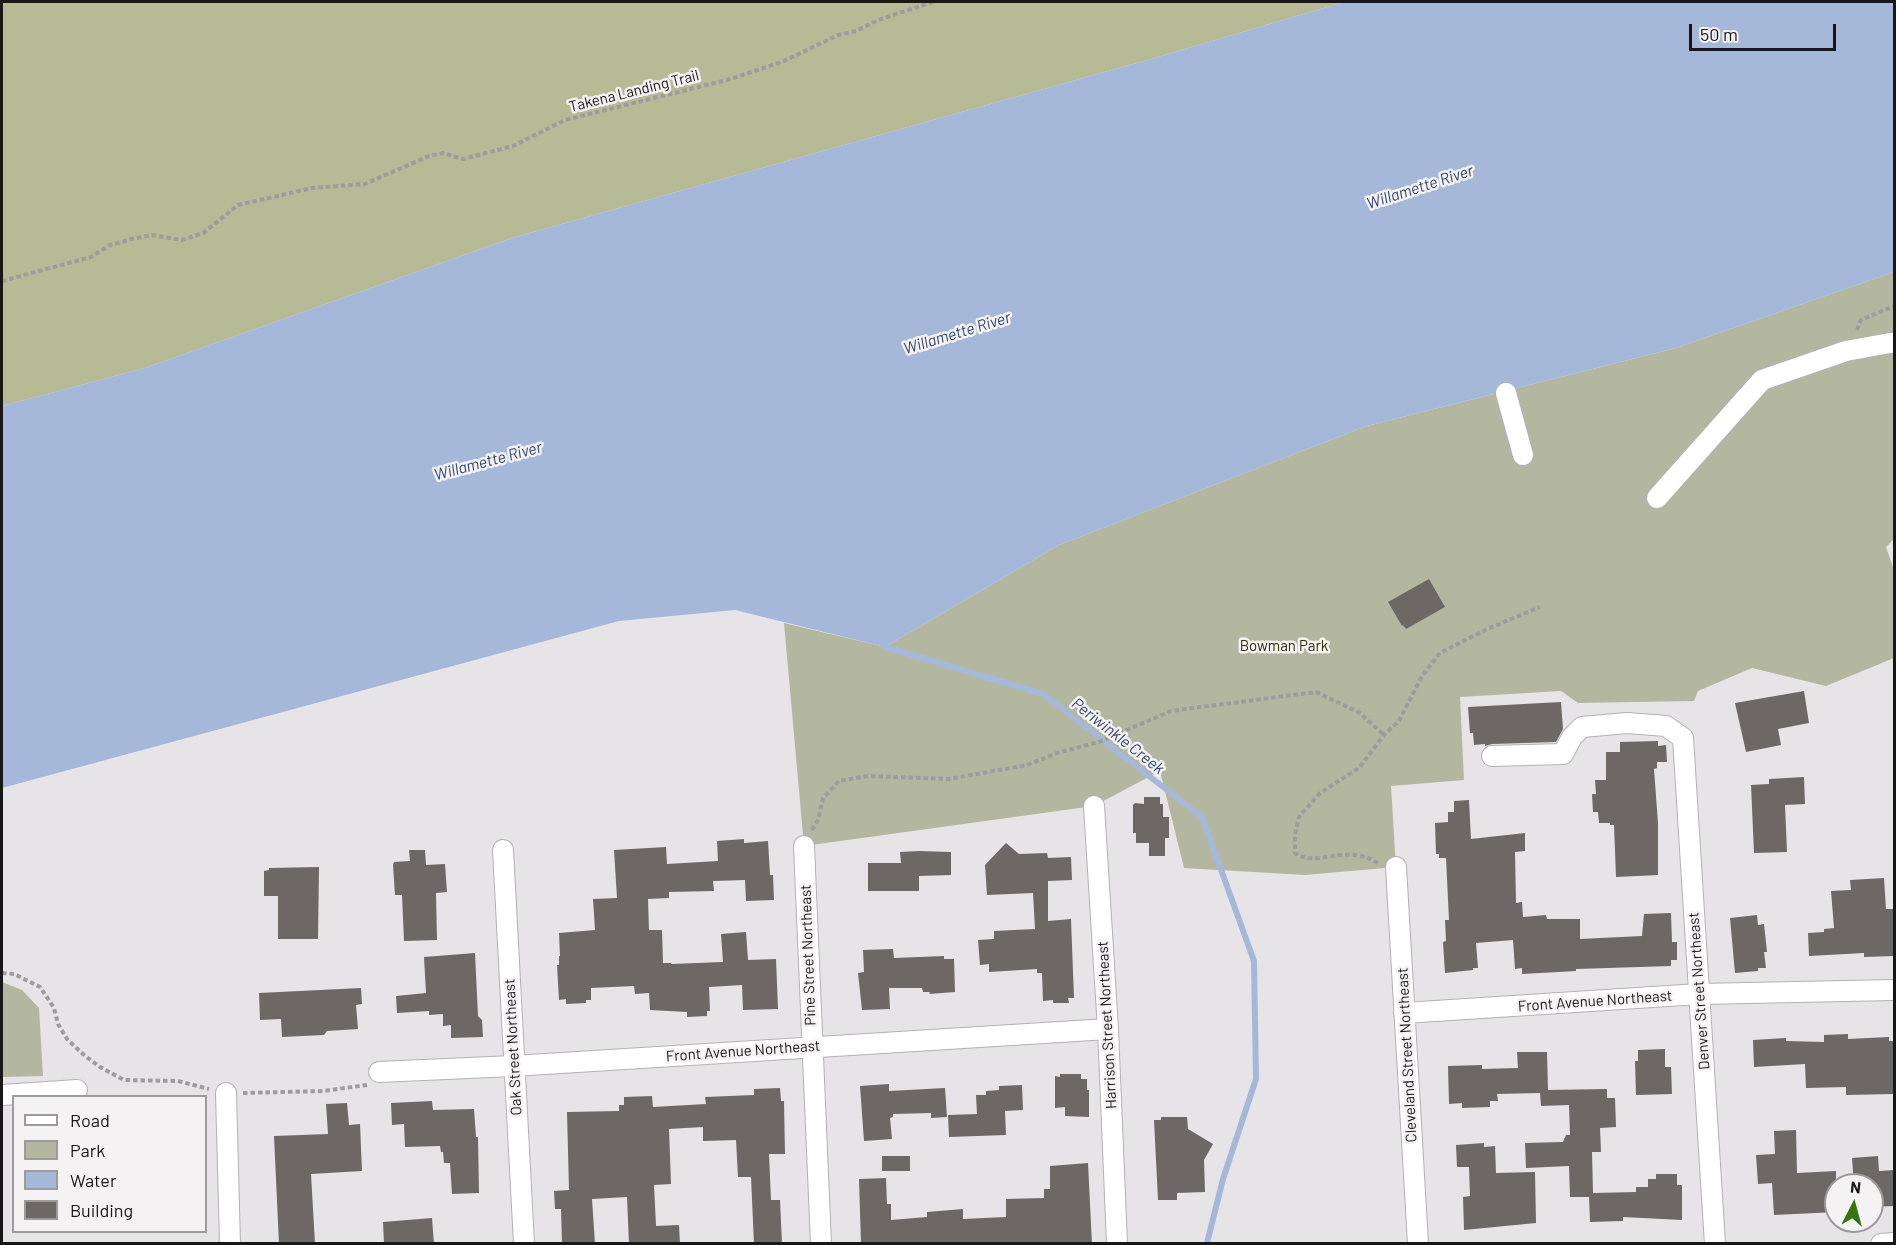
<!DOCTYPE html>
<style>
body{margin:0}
#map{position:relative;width:1896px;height:1245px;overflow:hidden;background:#e7e4e7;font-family:Barlow,sans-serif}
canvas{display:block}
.frame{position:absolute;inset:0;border:3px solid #181718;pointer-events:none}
.legend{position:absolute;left:12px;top:1095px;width:195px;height:138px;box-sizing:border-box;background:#f5f2f4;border:2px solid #9d9a9c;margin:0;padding:8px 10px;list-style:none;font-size:18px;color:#181718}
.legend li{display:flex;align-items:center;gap:12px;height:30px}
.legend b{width:30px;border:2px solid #9d9a9c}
.north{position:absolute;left:1824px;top:1173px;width:60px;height:60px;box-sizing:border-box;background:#f5f2f4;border:2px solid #9d9a9c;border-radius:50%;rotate:6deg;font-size:16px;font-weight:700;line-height:24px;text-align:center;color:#181718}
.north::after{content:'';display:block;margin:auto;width:21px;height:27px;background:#357511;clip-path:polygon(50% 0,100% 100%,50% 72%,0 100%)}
.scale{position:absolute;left:1689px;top:24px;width:147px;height:27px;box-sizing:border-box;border:3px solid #181718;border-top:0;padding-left:8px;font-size:18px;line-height:21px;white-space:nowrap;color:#181718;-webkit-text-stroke:4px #f5f2f4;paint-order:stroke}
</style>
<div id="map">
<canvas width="1896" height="1245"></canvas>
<div class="frame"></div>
<ul class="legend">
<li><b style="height:8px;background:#fff"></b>Road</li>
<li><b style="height:16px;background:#b4b79f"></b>Park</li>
<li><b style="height:16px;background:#a6b8da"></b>Water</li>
<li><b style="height:16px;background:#6b6866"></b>Building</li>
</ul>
<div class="north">N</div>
<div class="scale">50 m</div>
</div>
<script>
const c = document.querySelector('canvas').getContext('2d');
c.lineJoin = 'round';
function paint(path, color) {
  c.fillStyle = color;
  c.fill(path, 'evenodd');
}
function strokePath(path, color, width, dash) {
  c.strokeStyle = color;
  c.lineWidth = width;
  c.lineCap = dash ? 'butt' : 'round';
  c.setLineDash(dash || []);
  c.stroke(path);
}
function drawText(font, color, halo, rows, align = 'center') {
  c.font = font + ' Barlow,sans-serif';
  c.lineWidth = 5;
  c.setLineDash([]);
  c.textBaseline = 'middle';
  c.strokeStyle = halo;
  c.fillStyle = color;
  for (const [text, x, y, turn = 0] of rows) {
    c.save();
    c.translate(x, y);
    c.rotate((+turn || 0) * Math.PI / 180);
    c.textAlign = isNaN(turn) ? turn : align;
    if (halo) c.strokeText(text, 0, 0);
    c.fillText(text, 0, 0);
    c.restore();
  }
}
const green = new Path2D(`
 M1894 272V539L1886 547 1894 570V658L1826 686 1752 668 1698 691 1694 701 1578 703 1561 691 1460 697 1464 780 1391 786 1396 867 1305 875 1184 868 1160 771 1094 806 804 846 784 623 885 647 1059 545 1367 426 1676 348Z
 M2 982 22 990 39 1008 43 1076 2 1077Z`);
const forest = new Path2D(`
 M2 2H1344L1158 57 512 238 145 368 2 406Z`);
const water = new Path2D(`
 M1344 2H1894V272L1676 348 1367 426 1059 545 885 647 735 610 619 621 2 788V406L145 368 512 238 1158 57Z`);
const stream = new Path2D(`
 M883 640 885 647 1043 694 1202 817 1254 961 1256 1079 1223 1179 1207 1243`);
const building = new Path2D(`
 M1429 579 1445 607 1406 629 1403 625 1402 626 1388 602Z
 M1804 691 1809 723 1778 729 1781 745 1746 752 1735 703Z
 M1561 702 1563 729 1556 742 1492 744 1485 746V744L1474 745 1473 733H1470L1468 707Z
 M1658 741V746L1666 745 1667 762H1657V768L1654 769 1658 823V875L1616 877 1614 825H1610V823H1599L1598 812H1593L1592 794H1596L1595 780H1606V752H1620V742Z
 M1804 777 1805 804 1785 805 1787 852 1754 853 1751 785 1769 784V779Z
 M1144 797H1160V804H1163V817H1169V838H1165V856H1149V843H1136V833H1133V805L1135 803 1144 804Z
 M1469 800 1471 839 1525 833V851L1515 852 1516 903 1522 902 1523 917 1546 915 1547 919H1580V939L1642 936 1644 914 1671 913 1672 942H1677V960H1671V966L1576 969V971L1522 974V968L1515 969 1513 940 1476 943 1478 968H1473V970L1445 973 1443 942 1446 941 1445 920H1449L1446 858H1439V854H1436L1435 823 1448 822V812H1454V801Z
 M744 839V843L768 841 770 875H773L774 900 746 901 745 880 713 881 714 891 669 892V898L648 899 649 930H662L663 963H671V964L723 962 721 934 746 932 748 960 776 959 778 1009 743 1010 742 985 709 987 710 1011H707V1016L687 1017V1012L650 1010 649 993 635 994 634 986 591 988V1000H586V1003L566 1004V999L559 1000 557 965H559V956H560L559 933 595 930 593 899 617 898 614 850 666 847 667 864 718 861 717 841Z
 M1006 843 1019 854 1047 853 1048 858 1071 857 1072 880 1048 881V921L1071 919 1074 998H1068L1069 1003H1053V1000L1043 1001 1042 973H1037V969L989 972V964L980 965 978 940 994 939V931L1035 929 1033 893 987 895 985 865Z
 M409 850H425L426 865 445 864 447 892 436 893 437 940 404 941 402 895H395L393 865 394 862 410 861Z
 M919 851 951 852V875L919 876V891H868V863H901L900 852Z
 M319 867 318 939H278V896H264V871L269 870V868Z
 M1884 878 1886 909H1894V956L1864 957V953L1809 956 1808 933 1824 932V929L1834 928 1831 891 1851 890 1850 880Z
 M1757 915 1758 925 1764 924 1767 952H1764L1766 968H1758V971L1735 973 1730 918Z
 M893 949 894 958 944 956V959H954L955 992 929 994 930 992H923L922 988H889L890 1009 862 1010 858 973 864 972 863 950Z
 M475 953 478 1016 482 1020 483 1037 451 1038V1025L443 1026V1014L429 1015V1011L397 1013 396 996 426 993 424 957Z
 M361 988 362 1004 356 1005 358 1029 327 1031 324 1035 282 1037 281 1019 260 1020 259 993Z
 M1848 1034V1039L1889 1037V1041H1894V1094L1846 1095V1087L1806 1088 1805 1064 1754 1067 1753 1040 1786 1038V1041L1824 1042V1035Z
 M1665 1049V1067H1671L1672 1094 1636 1095 1635 1061H1638V1050Z
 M1517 1052H1547L1548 1090 1607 1089V1098H1615L1616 1127 1600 1128 1601 1152H1592L1593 1193 1636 1192V1187H1648V1179H1656V1174H1677V1185H1682V1220L1623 1217V1221L1590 1222 1589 1197H1570L1569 1166 1526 1168 1525 1143 1563 1142 1566 1135H1570L1569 1105 1541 1106 1540 1093 1497 1094 1498 1101H1490V1107L1462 1108V1103L1449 1104 1448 1066 1482 1065V1069L1518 1068Z
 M1060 1074H1081V1079H1087V1090H1089V1117L1065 1116V1107L1055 1108V1076L1060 1077Z
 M889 1084V1091L945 1088 947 1117 931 1118V1113L893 1114V1117L890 1118 892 1139 864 1141 860 1086Z
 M1022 1085 1023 1110 1005 1111 1006 1135 949 1137 948 1115 977 1114 976 1095H986V1091L999 1090V1086Z
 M780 1088 781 1101H784L785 1154H769L771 1200H780L782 1244H754L751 1177H738L736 1140 703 1141V1127L669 1129 671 1184 654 1185 656 1226 679 1225 680 1244H629L627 1197 592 1199 595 1244H562L561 1209H555L554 1191 569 1190 567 1112 619 1111V1105H624V1097L652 1096 653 1107 706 1104 705 1097 754 1095V1089Z
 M432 1101 433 1110 474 1109 476 1137H478L479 1193 452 1194 450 1163H444L443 1152H441L440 1146 405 1147 404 1124 392 1125 391 1103Z
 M347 1103 349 1125 360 1124 362 1171 311 1174 315 1244H279L274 1136 328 1134 326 1104Z
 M1161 1117H1187L1188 1129 1213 1144 1204 1160 1205 1192 1177 1193V1200H1158L1154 1120H1161Z
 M1796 1130 1797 1173 1836 1171V1212L1774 1215 1772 1183 1758 1184 1756 1155 1775 1154 1774 1131Z
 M1484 1143V1147L1495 1146 1496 1173 1535 1172 1536 1223 1464 1230 1463 1197 1470 1196 1469 1167H1457L1456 1145Z
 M882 1156H910V1171H882Z
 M1878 1156 1879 1171 1894 1170V1206L1872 1207V1185H1854L1852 1158Z
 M1088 1163 1092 1244H861L859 1179 886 1178 887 1204H891V1220L927 1217V1212L963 1209V1219L1006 1217V1199L1044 1198V1189H1050V1166Z
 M432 1218 434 1244H384L383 1222Z`);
const path = new Path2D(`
 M2 281 91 257 110 245 132 239 152 235 182 240 203 233 238 205 312 188 365 184 429 156 443 153 463 159 513 146 565 120 727 80 782 62 838 35 856 31 878 20 933 2
 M1857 330 1861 320 1894 306
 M812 830 818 820 823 798 839 781 868 776 949 779 1027 765 1057 753 1099 742 1171 711 1316 692 1360 713 1384 735
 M1378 863C1345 842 1316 869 1295 853V834L1299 817 1320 793 1359 768 1384 735 1399 721 1422 676 1440 653 1485 630 1540 607
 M2 973 14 974 40 987 54 1008 58 1024 67 1039 84 1055 100 1067 124 1080 178 1081 209 1089
 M243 1093 323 1091 367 1085`);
const minor = new Path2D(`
 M1506 393 1523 455
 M1657 498 1762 380 1846 351 1890 343H1894
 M1492 756 1563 754 1572 737 1582 727 1627 723 1666 726 1683 738 1715 1244
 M1094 806 1108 1029 1117 1244
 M804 846 821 1244
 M503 850 524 1244
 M1396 867 1418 1244
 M1404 1013 1699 994 1894 990
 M379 1072 513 1066 1108 1029
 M226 1093 230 1244
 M2 1095 77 1090
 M1881 1244 1894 1243`);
const streetNames = [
 ["Takena Landing Trail",634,91,-14],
 ["Pine Street Northeast",808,955,-92],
 ["Denver Street Northeast",1699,991,-94],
 ["Front Avenue Northeast",1595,1001,-4],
 ["Harrison Street Northeast",1107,1025,-93],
 ["Oak Street Northeast",513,1047,-93],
 ["Front Avenue Northeast",743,1051,-4],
 ["Cleveland Street Northeast",1407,1055,-93]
];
const parkNames = [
 ["Bowman Park",1284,646]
];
const waterNames = [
 ["Willamette River",1420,187,-18],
 ["Willamette River",957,333,-17],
 ["Willamette River",488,461,-15],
 ["Periwinkle Creek",1118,736,38]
];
paint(green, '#b4b79f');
paint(forest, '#b6ba95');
paint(water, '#a6b8da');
strokePath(stream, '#a6b8da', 6);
paint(building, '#6b6866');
strokePath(minor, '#b4b1b4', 22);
strokePath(path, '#9d9b9d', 4, [4.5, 3]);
strokePath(minor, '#fff', 20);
drawText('15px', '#181718', '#f5f2f4', streetNames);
drawText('15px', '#2d3000', '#f5f2f4', parkNames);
drawText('italic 16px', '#314875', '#f5f2f4', waterNames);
</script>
